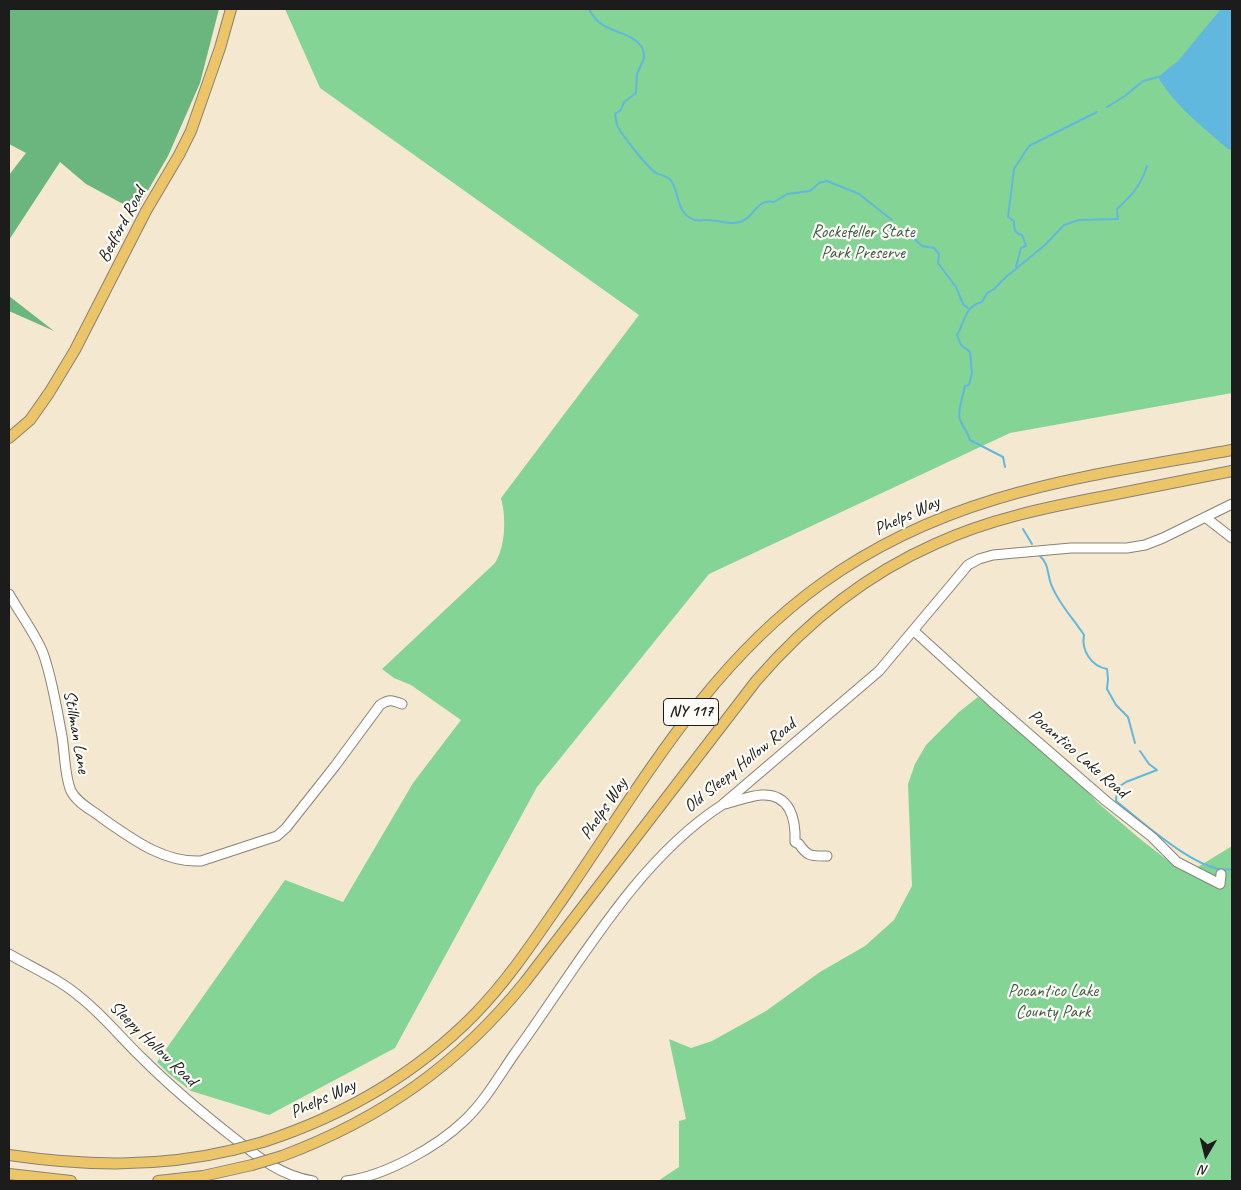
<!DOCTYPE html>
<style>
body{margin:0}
#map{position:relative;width:1241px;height:1190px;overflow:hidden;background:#f4e8d0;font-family:Caveat,sans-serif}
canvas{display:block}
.frame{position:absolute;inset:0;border:10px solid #1c1c1c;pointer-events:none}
.north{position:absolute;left:1181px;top:1130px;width:50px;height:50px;-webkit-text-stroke:4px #fdfcf7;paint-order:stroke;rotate:188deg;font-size:14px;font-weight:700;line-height:20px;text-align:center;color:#1c1c1c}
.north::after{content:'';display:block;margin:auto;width:18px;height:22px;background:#1c1c1c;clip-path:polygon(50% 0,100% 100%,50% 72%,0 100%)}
</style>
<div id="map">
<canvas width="1241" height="1190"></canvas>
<div class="frame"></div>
<div class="north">N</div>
</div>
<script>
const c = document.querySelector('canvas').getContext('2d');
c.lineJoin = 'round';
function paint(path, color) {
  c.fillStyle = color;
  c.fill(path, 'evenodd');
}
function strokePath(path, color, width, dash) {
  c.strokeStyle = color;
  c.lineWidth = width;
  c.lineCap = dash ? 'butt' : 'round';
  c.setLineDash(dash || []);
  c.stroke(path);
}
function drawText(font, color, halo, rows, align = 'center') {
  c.font = font + ' Caveat,sans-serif';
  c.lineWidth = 4.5;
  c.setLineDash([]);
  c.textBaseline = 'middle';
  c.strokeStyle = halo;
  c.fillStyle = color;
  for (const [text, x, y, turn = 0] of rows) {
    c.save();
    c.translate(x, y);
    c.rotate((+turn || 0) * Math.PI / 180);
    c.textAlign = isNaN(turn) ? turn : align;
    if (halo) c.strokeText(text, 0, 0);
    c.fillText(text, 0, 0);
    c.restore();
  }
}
const green = new Path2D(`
 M285 9H1232V393L1010 433 709 574 537 787 395 1048 269 1115 191 1091 169 1074 157 1062 285 880 343 902 413 783 461 720 411 685 394 678 382 669 495 563C506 545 506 517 501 498L639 315 320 88Z
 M978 697 1055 756 1097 802 1139 838 1167 860 1188 873 1232 846V1181H658L679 1167V1121L686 1119 669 1039 691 1048 712 1041 766 1011 820 972 865 946 894 920 912 886 908 784 915 764 926 745 959 712Z`);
const forest = new Path2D(`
 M9 9H219L200 83 168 156 136 211 86 184 60 162 9 240V175L26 153 9 144Z
 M9 296 54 331 9 311Z`);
const water = new Path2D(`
 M1221 9H1232V150L1228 149C1203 127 1175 106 1158 77L1178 61Z`);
const stream = new Path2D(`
 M589 9C601 35 629 29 641 46 644 49 644 54 644 58L637 74 636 93 624 102 621 110 615 114C616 117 616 121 617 125 620 133 649 169 656 173 661 176 668 175 672 182 680 195 676 214 695 220 698 221 703 220 706 220 715 220 724 223 733 223 755 223 754 197 774 202L787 194 810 191 819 183 827 181 859 194 892 220
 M1107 107 1125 96 1143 81 1158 77
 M907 232 922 246 934 248 939 254 938 263 956 287 963 304 968 308
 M1016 267 1021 248 1026 246 1022 235C1014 233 1014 229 1014 221L1008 217 1014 169 1029 146 1097 112
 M1005 467 1003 457 970 440C968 432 964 429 961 422 956 414 963 396 965 386L969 385 972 373 970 352 961 345 957 335C966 320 964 307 982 302L987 293 994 289 1006 277 1045 245 1064 225 1079 220 1118 219 1117 209C1133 194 1140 187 1147 166
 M1023 529 1032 544
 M1040 556C1049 564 1047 573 1051 584 1058 603 1073 618 1084 635 1081 650 1091 666 1107 669L1108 679 1107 689 1116 705 1128 717 1135 743
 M1140 751 1149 764 1157 770 1126 782 1117 788 1116 801C1139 819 1202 877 1232 869`);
const minor = new Path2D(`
 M1205 517 1232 538
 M9 594C19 612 36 635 43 653 52 678 56 705 61 731 65 749 64 775 71 791 77 803 92 810 102 818 131 838 163 863 201 861L277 836 286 828 335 766 380 705C389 699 392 700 402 704
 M914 631 992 702 1106 801 1152 837 1177 862 1220 884 1221 874
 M725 804C737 801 749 796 761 795 790 793 796 819 795 842L799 844C808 857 811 856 827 856
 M9 954C33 968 59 979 80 997 103 1015 121 1038 142 1058 171 1087 202 1113 234 1138 258 1157 281 1176 313 1181
 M346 1181C385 1176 437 1147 465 1120 485 1101 499 1076 515 1053 575 971 635 861 722 805L879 671 968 565 979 559 993 555 1071 548H1127L1145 545 1163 538 1232 504`);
const major = new Path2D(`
 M9 438 30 420 49 393 75 350 146 211 179 155 191 131 220 48 231 9
 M263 1142C343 1116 416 1074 475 1014 511 977 539 933 569 890 645 778 710 664 821 584 948 492 1083 477 1232 450
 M9 1155C84 1166 158 1168 233 1150
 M282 1156C381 1119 459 1064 525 982L756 681C806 623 865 575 935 544 989 519 1048 507 1106 496 1148 488 1190 479 1232 471
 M9 1174 71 1181
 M158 1181 203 1176 252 1165`);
const majorBridge = new Path2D(`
 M233 1150 263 1142
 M252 1165 282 1156`);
const shields = [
 [691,712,55]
];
const shieldNames = [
 ["NY 117",691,712]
];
const streetNames = [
 ["Bedford Road",122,225,-62],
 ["Phelps Way",907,516,-25],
 ["Stillman Lane",76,732,80],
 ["Pocantico Lake Road",1078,754,41],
 ["Old Sleepy Hollow Road",740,766,-39],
 ["Phelps Way",604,809,-56],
 ["Sleepy Hollow Road",153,1044,44],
 ["Phelps Way",323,1099,-25]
];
const parkNames = [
 ["Rockefeller State",863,232],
 ["Park Preserve",863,253],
 ["Pocantico Lake",1053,991],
 ["County Park",1053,1012]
];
paint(green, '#84d495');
paint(forest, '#6bb67e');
paint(water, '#61b8de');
strokePath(stream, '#61b8de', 2);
strokePath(minor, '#888276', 11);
strokePath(major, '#888276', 12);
strokePath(minor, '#fff', 9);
strokePath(major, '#ecc569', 10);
strokePath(majorBridge, '#888276', 12, []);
strokePath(majorBridge, '#ecc569', 10);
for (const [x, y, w] of shields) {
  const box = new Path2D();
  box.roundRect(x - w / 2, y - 13.5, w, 27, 4);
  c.fillStyle = '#fdfcf7';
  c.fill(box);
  strokePath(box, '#1c1c1c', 1);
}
drawText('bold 16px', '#1c1c1c', null, shieldNames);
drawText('18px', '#1c1c1c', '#fdfcf7', streetNames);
drawText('18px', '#405c46', '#fdfcf7', parkNames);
</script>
